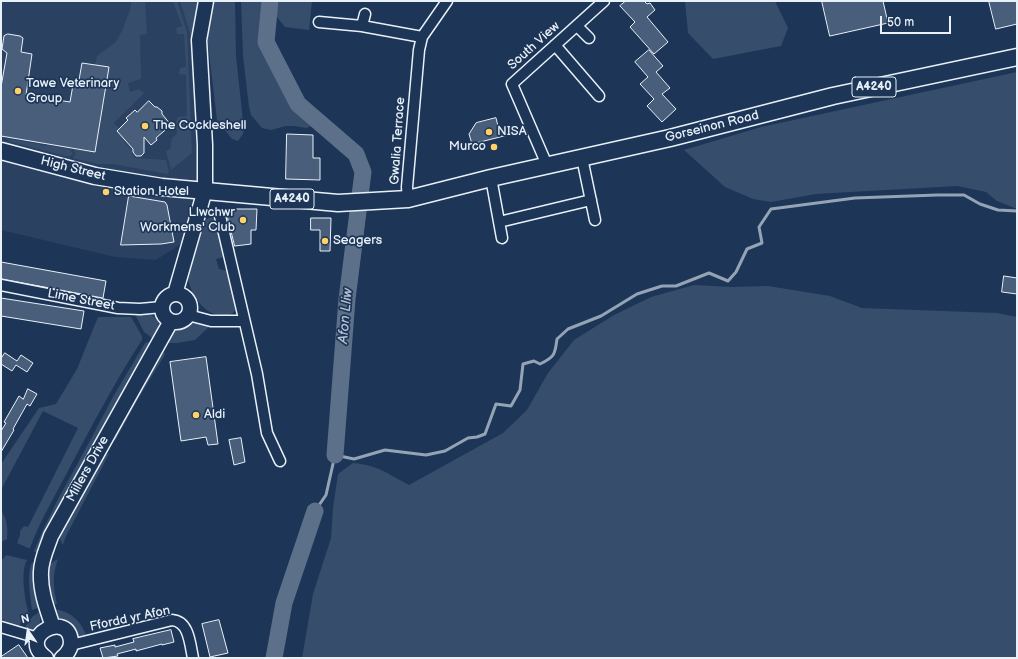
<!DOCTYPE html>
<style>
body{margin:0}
#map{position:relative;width:1018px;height:659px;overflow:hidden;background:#1d3557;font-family:"Balsamiq Sans",sans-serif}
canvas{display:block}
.frame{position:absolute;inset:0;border:2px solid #e8f1f8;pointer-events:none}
.north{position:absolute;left:8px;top:611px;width:40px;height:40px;-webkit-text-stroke:3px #1d3557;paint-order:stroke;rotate:347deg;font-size:11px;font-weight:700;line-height:16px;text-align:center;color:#e8f1f8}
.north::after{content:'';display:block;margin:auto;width:14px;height:18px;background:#e8f1f8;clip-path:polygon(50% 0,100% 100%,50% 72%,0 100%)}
.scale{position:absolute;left:880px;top:16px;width:71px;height:18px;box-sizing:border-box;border:2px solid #e8f1f8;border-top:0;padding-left:5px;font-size:12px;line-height:14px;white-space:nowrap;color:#e8f1f8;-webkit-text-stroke:3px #1d3557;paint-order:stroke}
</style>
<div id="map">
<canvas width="1018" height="659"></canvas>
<div class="frame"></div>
<div class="north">N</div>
<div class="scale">50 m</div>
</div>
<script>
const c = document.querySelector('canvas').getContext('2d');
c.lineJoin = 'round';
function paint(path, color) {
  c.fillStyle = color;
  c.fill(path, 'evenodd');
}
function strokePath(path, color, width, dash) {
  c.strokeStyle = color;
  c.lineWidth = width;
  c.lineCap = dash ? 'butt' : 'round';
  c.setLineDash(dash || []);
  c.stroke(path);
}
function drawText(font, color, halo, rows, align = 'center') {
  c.font = font + ' "Balsamiq Sans",sans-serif';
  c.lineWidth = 3.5;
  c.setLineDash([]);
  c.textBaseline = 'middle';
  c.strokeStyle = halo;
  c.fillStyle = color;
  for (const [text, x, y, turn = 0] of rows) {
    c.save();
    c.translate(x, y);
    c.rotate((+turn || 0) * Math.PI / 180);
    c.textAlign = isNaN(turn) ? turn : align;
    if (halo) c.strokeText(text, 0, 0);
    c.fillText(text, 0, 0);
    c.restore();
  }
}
const built = new Path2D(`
 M1 1H184L192 47 206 228 156 260 115 257 1 230Z`);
const green = new Path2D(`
 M131 1H145L147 34 140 35 141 79 128 83 130 92 139 89 144 93 114 123 119 128 117 131 126 140 124 142 132 150V154L135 158 166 160 169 172 167 174 113 164H98L72 158 76 154 73 149 95 151 109 67 95 65 97 56 116 42 122 31 130 10Z
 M173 1H177L187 32 192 153 171 170 166 151 170 149 172 138 177 134V130L175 129V124L178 117 187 116 186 75 179 74 180 68 186 67 184 34H177L176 28 182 26Z
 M180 1H200L191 41 188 26Z
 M213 1H235L236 56 244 130 243 134 238 141 232 139 217 120 207 36Z
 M241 1H268C258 35 267 65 285 94 288 98 289 105 292 108 300 115 308 115 312 126L306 128 295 126H286L271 130 262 128 251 115 249 107 243 56Z
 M276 1H312L309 30 285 27 273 12Z
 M685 1H775L788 28 781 46 713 59 688 33Z
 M1017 72V209L997 201 986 192 957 186 816 194 771 202 753 199 725 187 684 150 761 127Z
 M9 139 40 144V145L46 146 47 145 70 149 73 154 69 157 8 141Z
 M216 213 225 253 224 257 216 259 219 269 228 271C230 280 238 300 236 308 235 312 231 315 227 315 204 319 188 291 187 272L203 222Z
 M694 285 732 287 768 286 830 296 862 308 997 313 1017 317V658H302L313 594 331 538 333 508 338 474 353 463C380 466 386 473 409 485L503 433 527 410 548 373 574 340 614 315 651 297Z
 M147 313C163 319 160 328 153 340L151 337 144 332 135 314Z
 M98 317H131L142 336V340C116 380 94 422 71 465 57 493 41 518 30 548H28L17 543 20 535V531L24 526 28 527 78 428 43 411 1 490V464L39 408 56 404 77 369Z
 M196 323 211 325 195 340 177 343H168L163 346C173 331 178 325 196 323Z
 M148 342 150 344 148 349C107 414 74 483 40 551L35 552 34 551 43 530 57 501 86 448 114 395 142 348 145 343Z
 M160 351 165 353 164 356 138 399 115 441 113 436Z
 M109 454 67 534 63 544H62L59 536 61 529 102 456Z
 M1 510C7 519 8 528 7 539L1 542Z
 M6 555 27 560C20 572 25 601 29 614L21 622 19 627 1 619V561Z
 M58 559C52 576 53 586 57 604H52L48 599V568L51 563Z
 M34 562 36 565C31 579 34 594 38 608L32 610C30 595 27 578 31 564Z
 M55 609C72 612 82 622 87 638H77L57 621 51 610Z
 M39 612C41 620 42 628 33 632L23 630 32 617Z`);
const stream = new Path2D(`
 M315 511 326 495 335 455 354 459 385 450 426 455 445 451 468 438 477 437 485 434 496 404 511 406 520 390 523 364 534 361 540 364C555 357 555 354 557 339L568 329 601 316 637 294 662 286H676L709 273 728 281 736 272 747 249 762 243 759 227 771 209 855 198 937 195H964L980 204 998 210 1017 211`);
const river = new Path2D(`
 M270 1 266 42 298 104 356 154 363 172 347 299 335 455
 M274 658 284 603 315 511`);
const building = new Path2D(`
 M626 1H644L647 4 650 3 655 10 647 17 668 42 654 54 630 27 635 22 620 6Z
 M822 1H883L888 23 830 36Z
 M989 1H1017V24L996 29Z
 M8 34 20 36 23 38 21 52 32 54 26 95 70 102 74 79 79 80 82 63 109 67 95 152 1 136V87L7 53 2 49 4 36Z
 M649 50 663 66 656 72 670 88 662 94 676 109 662 122 647 106 654 99 640 84 648 77 635 62Z
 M149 101 155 107H157L162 111V114L171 125 156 138 157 140 151 145 144 137V153L141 156H136L133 152V149L117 131 128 120 126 118 135 110 137 112Z
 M496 118 499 130 506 128 508 135 472 144 469 134 476 123Z
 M287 134 313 135V158H320V180L286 179Z
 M129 196 165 202 167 205 174 242 161 244 121 245Z
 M226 209H257L256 230H251V244L235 246Z
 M311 218H331L330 251H320V230H311Z
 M1 262 106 281 103 298 1 279Z
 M1004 276 1017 278V294L1002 292Z
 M1 298 84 311 81 329 1 316Z
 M5 353 17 361 21 355 33 363 27 372 16 365 12 371 1 364V359Z
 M206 357 218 444 208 445 206 437 181 441 170 362Z
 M28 389 37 394 30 406 27 404 13 429 14 430 1 452V431L6 423 4 422 19 396 23 399Z
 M241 438 245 462 234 465 229 440Z
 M219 620 228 653 210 657 202 624Z
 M171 630 174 642 162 645V644L136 651V649L117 654 118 656 103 658 100 648 115 645V647L134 642 133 639Z
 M19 645 28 658H1V657Z`);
const street = new Path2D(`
 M319 22 362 26 422 37
 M362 26 365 14
 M577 26 589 38
 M555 45 599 96
 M582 158 595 220
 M547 165 512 84 604 1
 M491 178 502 238
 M408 199 407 187 419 50 422 37 447 1
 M220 216 257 374 267 433 280 461
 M499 222 591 200
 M1 285 118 308 140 309 162 307
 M188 315 211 321H244
 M1 627 38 638
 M71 645 172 620C189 621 190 644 193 658`);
const secondary = new Path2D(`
 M162 308a14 14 0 1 1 28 0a14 14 0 1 1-28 0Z
 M175 294 205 190V145L199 40 206 1
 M53 627C47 609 40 591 41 572 41 560 47 548 51 536L171 321
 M46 658C16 636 69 609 71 642 71 649 67 654 62 658`);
const primary = new Path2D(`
 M1 151 95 176 162 187 338 203 408 199 491 178 670 138 833 96 1017 57`);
const markers = [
 [18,91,4,"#ffd166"],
 [145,126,4,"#ffd166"],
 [489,132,4,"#ffd166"],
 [494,147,4,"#ffd166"],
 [106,192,4,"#ffd166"],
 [243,220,4,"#ffd166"],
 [325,241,4,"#ffd166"],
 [196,415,4,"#ffd166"]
];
const shields = [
 [874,87,44],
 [292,199,44]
];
const shieldNames = [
 ["A4240",874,87],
 ["A4240",292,199]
];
const streetNames = [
 ["South View",534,46,-42],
 ["Gorseinon Road",712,127,-14],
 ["Gwalia Terrace",398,141,-86],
 ["High Street",73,169,14],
 ["Lime Street",81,300,11],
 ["Millers Drive",88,469,-61],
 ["Ffordd yr Afon",130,619,-12]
];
const poiNames = [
 ["Tawe Veterinary",26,84],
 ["Group",26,99],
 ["The Cockleshell",153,126],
 ["NISA",497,132],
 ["Murco",486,147,"right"],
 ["Station Hotel",114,192],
 ["Llwchwr",235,213,"right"],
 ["Workmens' Club",235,228,"right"],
 ["Seagers",333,241],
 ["Aldi",204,415]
];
const waterNames = [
 ["Afon Lliw",346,316,-85]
];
paint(built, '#2a4162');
paint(green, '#374d6c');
strokePath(stream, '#95a4b5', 3);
strokePath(river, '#5d7089', 17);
paint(building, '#495e7a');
strokePath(building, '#e8f1f8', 1);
strokePath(street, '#e8f1f8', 13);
strokePath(secondary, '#e8f1f8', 17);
strokePath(primary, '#e8f1f8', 19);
strokePath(street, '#1d3557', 10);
strokePath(secondary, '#1d3557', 14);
strokePath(primary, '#1d3557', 16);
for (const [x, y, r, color] of markers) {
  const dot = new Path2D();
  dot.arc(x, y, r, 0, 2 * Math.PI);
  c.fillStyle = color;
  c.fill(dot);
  strokePath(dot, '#1d3557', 1.5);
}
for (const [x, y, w] of shields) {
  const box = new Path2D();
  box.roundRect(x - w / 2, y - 10, w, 20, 3);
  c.fillStyle = '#1d3557';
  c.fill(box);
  strokePath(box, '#e8f1f8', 1);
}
drawText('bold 12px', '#e8f1f8', null, shieldNames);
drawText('13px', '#e8f1f8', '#1d3557', streetNames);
drawText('13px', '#e8f1f8', '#1d3557', poiNames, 'left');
drawText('italic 14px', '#b7c4d1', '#1d3557', waterNames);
</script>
